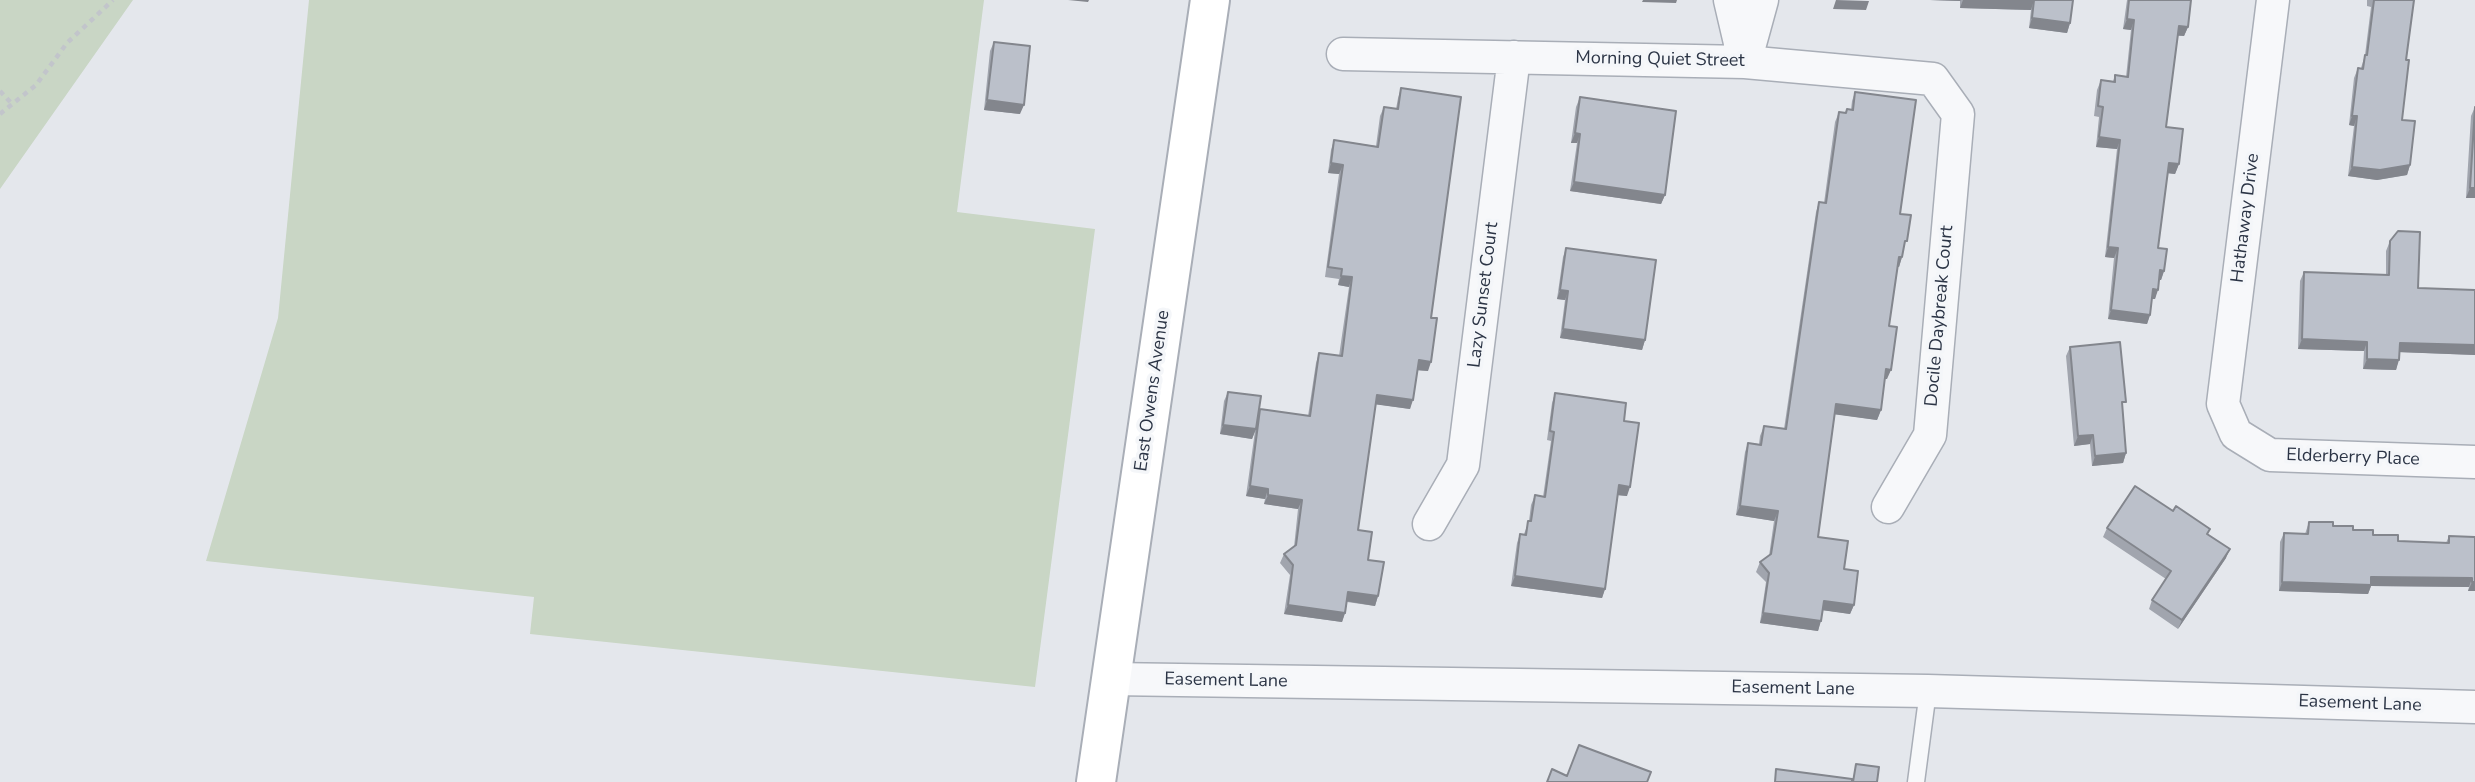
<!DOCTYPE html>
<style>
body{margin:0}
canvas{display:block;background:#e4e7ec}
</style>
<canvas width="2475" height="782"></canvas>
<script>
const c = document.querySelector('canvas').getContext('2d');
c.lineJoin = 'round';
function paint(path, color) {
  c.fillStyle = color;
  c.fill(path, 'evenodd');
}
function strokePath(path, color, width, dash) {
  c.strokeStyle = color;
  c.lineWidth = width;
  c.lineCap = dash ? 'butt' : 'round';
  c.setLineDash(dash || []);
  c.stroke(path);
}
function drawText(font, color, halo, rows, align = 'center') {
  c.font = font + ' "Nunito Sans",sans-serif';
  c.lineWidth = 7;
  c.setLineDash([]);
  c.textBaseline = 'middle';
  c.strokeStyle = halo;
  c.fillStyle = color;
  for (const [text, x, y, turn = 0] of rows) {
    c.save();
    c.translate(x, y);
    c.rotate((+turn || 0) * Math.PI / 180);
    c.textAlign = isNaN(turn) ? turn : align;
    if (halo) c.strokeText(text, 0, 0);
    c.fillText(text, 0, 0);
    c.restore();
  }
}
const green = new Path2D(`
 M0 0H133L0 189Z
 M309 0H984L957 212 1095 229 1035 687 530 634 534 597 206 561 278 318Z`);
const path = new Path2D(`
 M0 91 12 104
 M0 114 36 85 67 43 113 0`);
const lane = new Path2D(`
 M1916 782 1928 691`);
const street = new Path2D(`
 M1730 0 1744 60
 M2273 0 2223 404 2236 434 2270 455 2475 462
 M1343 54 1745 62 1933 79 1958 114 1930 435 1888 507
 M1745 62 1762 0
 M1429 524 1463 465 1514 57
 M1111 679 1928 691 2475 707`);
const secondary = new Path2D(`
 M1096 782 1210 0`);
const wall = new Path2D(`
 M1930 0H2073L2070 23 2067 33 2029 28 2031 10 1960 8V1Z
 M2127 0H2191L2188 27 2184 36H2178L2166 127 2179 164 2175 174 2168 173 2158 248 2164 271 2161 280H2159L2155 299H2152L2150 315 2147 324 2108 319 2114 258 2105 257 2117 149 2096 147 2099 117 2094 116 2097 90 2101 80 2113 81 2115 75 2126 77 2131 30 2123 29Z
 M2367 0H2414L2406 60 2402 120 2410 165 2407 175 2377 180 2348 176 2354 126 2349 125 2354 78 2358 68H2361L2365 55 2371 7 2367 6Z
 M994 42 1020 114 984 110 990 51Z
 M1401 88 1431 318 1428 371 1417 370 1410 409 1375 404 1358 530 1378 596 1375 606 1347 602 1345 613 1342 622 1284 614 1290 575 1280 563 1284 554 1294 547 1298 509 1264 504 1265 499 1246 496 1255 431 1252 439 1220 434 1224 401 1228 392 1258 416 1260 409 1308 416 1316 363 1319 353 1339 356 1349 287 1338 285 1339 279 1325 277 1339 174 1328 173 1331 150 1334 140 1376 146 1380 116 1384 107 1396 109 1398 98Z
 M1855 92 1900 214 1903 251 1902 257 1899 267 1898 266 1889 326 1887 379H1885L1881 410 1877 420 1835 414 1818 537 1844 569 1854 605 1850 614 1823 610 1818 631 1760 623 1766 582 1756 572 1760 562 1769 556 1774 521 1736 515 1745 452 1748 443 1759 444 1760 436 1764 426 1784 429 1816 212 1819 202 1824 203 1835 122 1839 112 1845 113 1847 109 1851 110 1852 101Z
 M1580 97 1665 195 1661 204 1570 191 1577 143H1571L1576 107Z
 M2475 107V198H2466L2471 116Z
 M2390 241 2418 288 2475 355 2400 352 2396 370 2363 369 2364 351 2298 349 2300 281 2304 272 2386 275V251Z
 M1566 248 1645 340 1642 350 1560 338 1565 300 1557 299 1563 257Z
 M2070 347 2126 453 2123 463 2092 466 2090 444 2074 446 2066 356Z
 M1555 393 1624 421 1627 496 1618 495 1605 589 1602 598 1511 586 1517 543 1520 534H1524L1529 521 1531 505 1535 495 1543 497 1551 441 1547 440 1552 403Z
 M2309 522 2353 530 2398 541 2446 543 2449 536 2475 537V591H2468L2469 587 2371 586 2368 594 2279 591 2280 542 2284 533 2305 534Z
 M2107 528 2208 535 2226 558 2178 629 2149 609 2152 600 2166 579 2103 537Z`);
const shadedWall = new Path2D(`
 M1068 0H1089L1088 2Z
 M1643 0H1677L1676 3 1642 2Z
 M1836 0 1869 1 1866 10 1833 9Z
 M1930 0H1961L1960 1Z
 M1963 0H2034L2031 10 1960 8Z
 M2032 18 2070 23 2067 33 2029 28Z
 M2127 19 2134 20 2131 30 2123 29Z
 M2179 26 2188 27 2184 36 2176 35Z
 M987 100 1024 105 1020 114 984 110Z
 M2352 116H2357L2354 126 2349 125Z
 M1575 133 1580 134 1577 143H1571Z
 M2099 137 2120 140 2117 149 2096 147Z
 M1331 163 1343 165 1339 174 1328 173Z
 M2169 163 2179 164 2175 174 2166 173Z
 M2410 165 2407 175 2377 180 2348 176 2352 167Z
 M1574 182 1665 195 1661 204 1570 191Z
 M2470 188H2475V198H2466Z
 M2108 247 2118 248 2114 258 2105 257Z
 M1899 257H1902L1899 267 1896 266Z
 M2160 270 2164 271 2161 280H2157Z
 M1341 276 1352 277 1349 287 1338 285Z
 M2153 289 2158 290 2155 299H2150Z
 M1560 290 1568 291 1565 300 1557 299Z
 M2111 310 2150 315 2147 324 2108 319Z
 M1563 329 1645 340 1642 350 1560 338Z
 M2302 339 2367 342 2364 351 2298 349Z
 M2400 343 2475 345V355L2396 352Z
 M2367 359 2399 360 2396 370 2363 369Z
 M1419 360 1431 362 1428 371 1415 370Z
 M1886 369 1891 370 1887 379H1883Z
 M1377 395 1413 400 1410 409 1373 404Z
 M1836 404 1881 410 1877 420 1832 414Z
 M1223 425 1256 429 1252 439 1220 434Z
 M2093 435 2090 444 2074 446 2078 436Z
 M2126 453 2123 463 2092 466 2095 456Z
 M1619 485 1630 487 1627 496 1616 495Z
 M1250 486 1268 489 1265 499 1246 496Z
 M1268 495 1302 500 1298 509 1264 504Z
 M1740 506 1778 511 1774 521 1736 515Z
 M2230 549 2226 558 2178 629 2182 620Z
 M1515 576 1605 589 1602 598 1511 586Z
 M2371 577 2472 578 2469 587 2371 586 2368 594 2279 591 2282 582Z
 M2472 582H2475V591H2468Z
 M1348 592 1378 596 1375 606 1345 601Z
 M1824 601 1854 605 1850 614 1821 610Z
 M1288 605 1345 613 1342 622 1284 614Z
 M1763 613 1821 621 1818 631 1760 623Z`);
const building = new Path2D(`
 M2020 0H2073L2070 23 2032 18 2034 0Z
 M2129 0H2191L2188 27 2179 26 2166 127 2183 129 2179 164 2169 163 2158 248 2167 249 2164 271 2160 270 2158 290 2153 289 2150 315 2111 310 2118 248 2108 247 2120 140 2099 137 2103 107 2098 106 2101 80 2115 82V75L2128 77 2134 20 2127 19Z
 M2374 0H2414L2406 60H2409L2402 120 2415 121 2410 165 2380 170 2352 167 2357 116H2352L2358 68 2363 69 2365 55H2367Z
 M994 42 1030 46 1024 105 987 100Z
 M1401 88 1461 97 1431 318H1437L1431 362 1419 360 1413 400 1377 395 1358 530 1372 532 1368 560 1384 562 1378 596 1348 592 1345 613 1288 605 1293 565 1284 554 1296 545 1302 500 1268 495V489L1250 486 1260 409 1310 416 1319 353 1342 356 1352 277 1341 276 1342 269 1328 267 1343 165 1331 163 1334 140 1378 147 1384 107 1398 109Z
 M1855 92 1916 100 1900 214 1911 215 1907 241H1905L1902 257H1899L1889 326 1897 327 1891 370 1886 369 1881 410 1836 404 1818 537 1848 541 1844 569 1858 571 1854 605 1824 601 1821 621 1763 613 1769 573 1760 562 1771 554 1778 511 1740 506 1748 443 1761 445 1764 426 1786 429 1819 202 1826 203 1839 112 1846 113 1847 109 1853 110Z
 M1580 97 1676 111 1665 195 1574 182 1580 134 1575 133Z
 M2475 107V188H2470Z
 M2398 231 2420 232 2418 288 2475 290V345L2400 343 2399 360 2367 359V342L2302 339 2304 272 2389 275 2390 241Z
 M1566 248 1656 260 1645 340 1563 329 1568 291 1560 290Z
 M2120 342 2126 402H2122L2126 453 2095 456 2093 435 2078 436 2070 347Z
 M1228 392 1261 396 1256 429 1223 425Z
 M1555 393 1626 403 1624 421 1639 423 1630 487 1619 485 1605 589 1515 576 1520 534 1526 535 1528 521H1531L1535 495 1545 497 1554 432 1550 431Z
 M2135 486 2173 511 2176 506 2210 529 2207 534 2230 549 2182 620 2152 600 2171 571 2107 528Z
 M2309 522H2333V526H2353V530H2373V535H2398V541L2449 543V536L2475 537V582H2472V578L2371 577V585L2282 582 2284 533 2308 534Z
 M1579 745 1651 772 1647 782H1547L1552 769 1567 776Z
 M1856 764 1879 767 1877 782H1853Z
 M1776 769 1852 779V782H1775Z`);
const streetNames = [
 ["Morning Quiet Street",1660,60,1],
 ["Hathaway Drive",2246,218,-83],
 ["Lazy Sunset Court",1484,295,-83],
 ["Docile Daybreak Court",1940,316,-85],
 ["East Owens Avenue",1153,391,-82],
 ["Elderberry Place",2353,458,2],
 ["Easement Lane",1226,681,1],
 ["Easement Lane",1793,689,1],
 ["Easement Lane",2360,704,2]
];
paint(green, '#c9d6c5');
strokePath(lane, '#a9aeb7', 19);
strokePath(street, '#a9aeb7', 35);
strokePath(secondary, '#a9aeb7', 42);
strokePath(path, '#c2c5cb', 4.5, [5, 5]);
strokePath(lane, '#f7f8fa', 16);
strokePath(street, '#f7f8fa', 32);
strokePath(secondary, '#fff', 38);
paint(wall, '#a1a5ae');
paint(shadedWall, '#83868d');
paint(building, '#bbc0ca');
strokePath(building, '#83868d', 2);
drawText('18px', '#2b3445', '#f4f6f9', streetNames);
</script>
